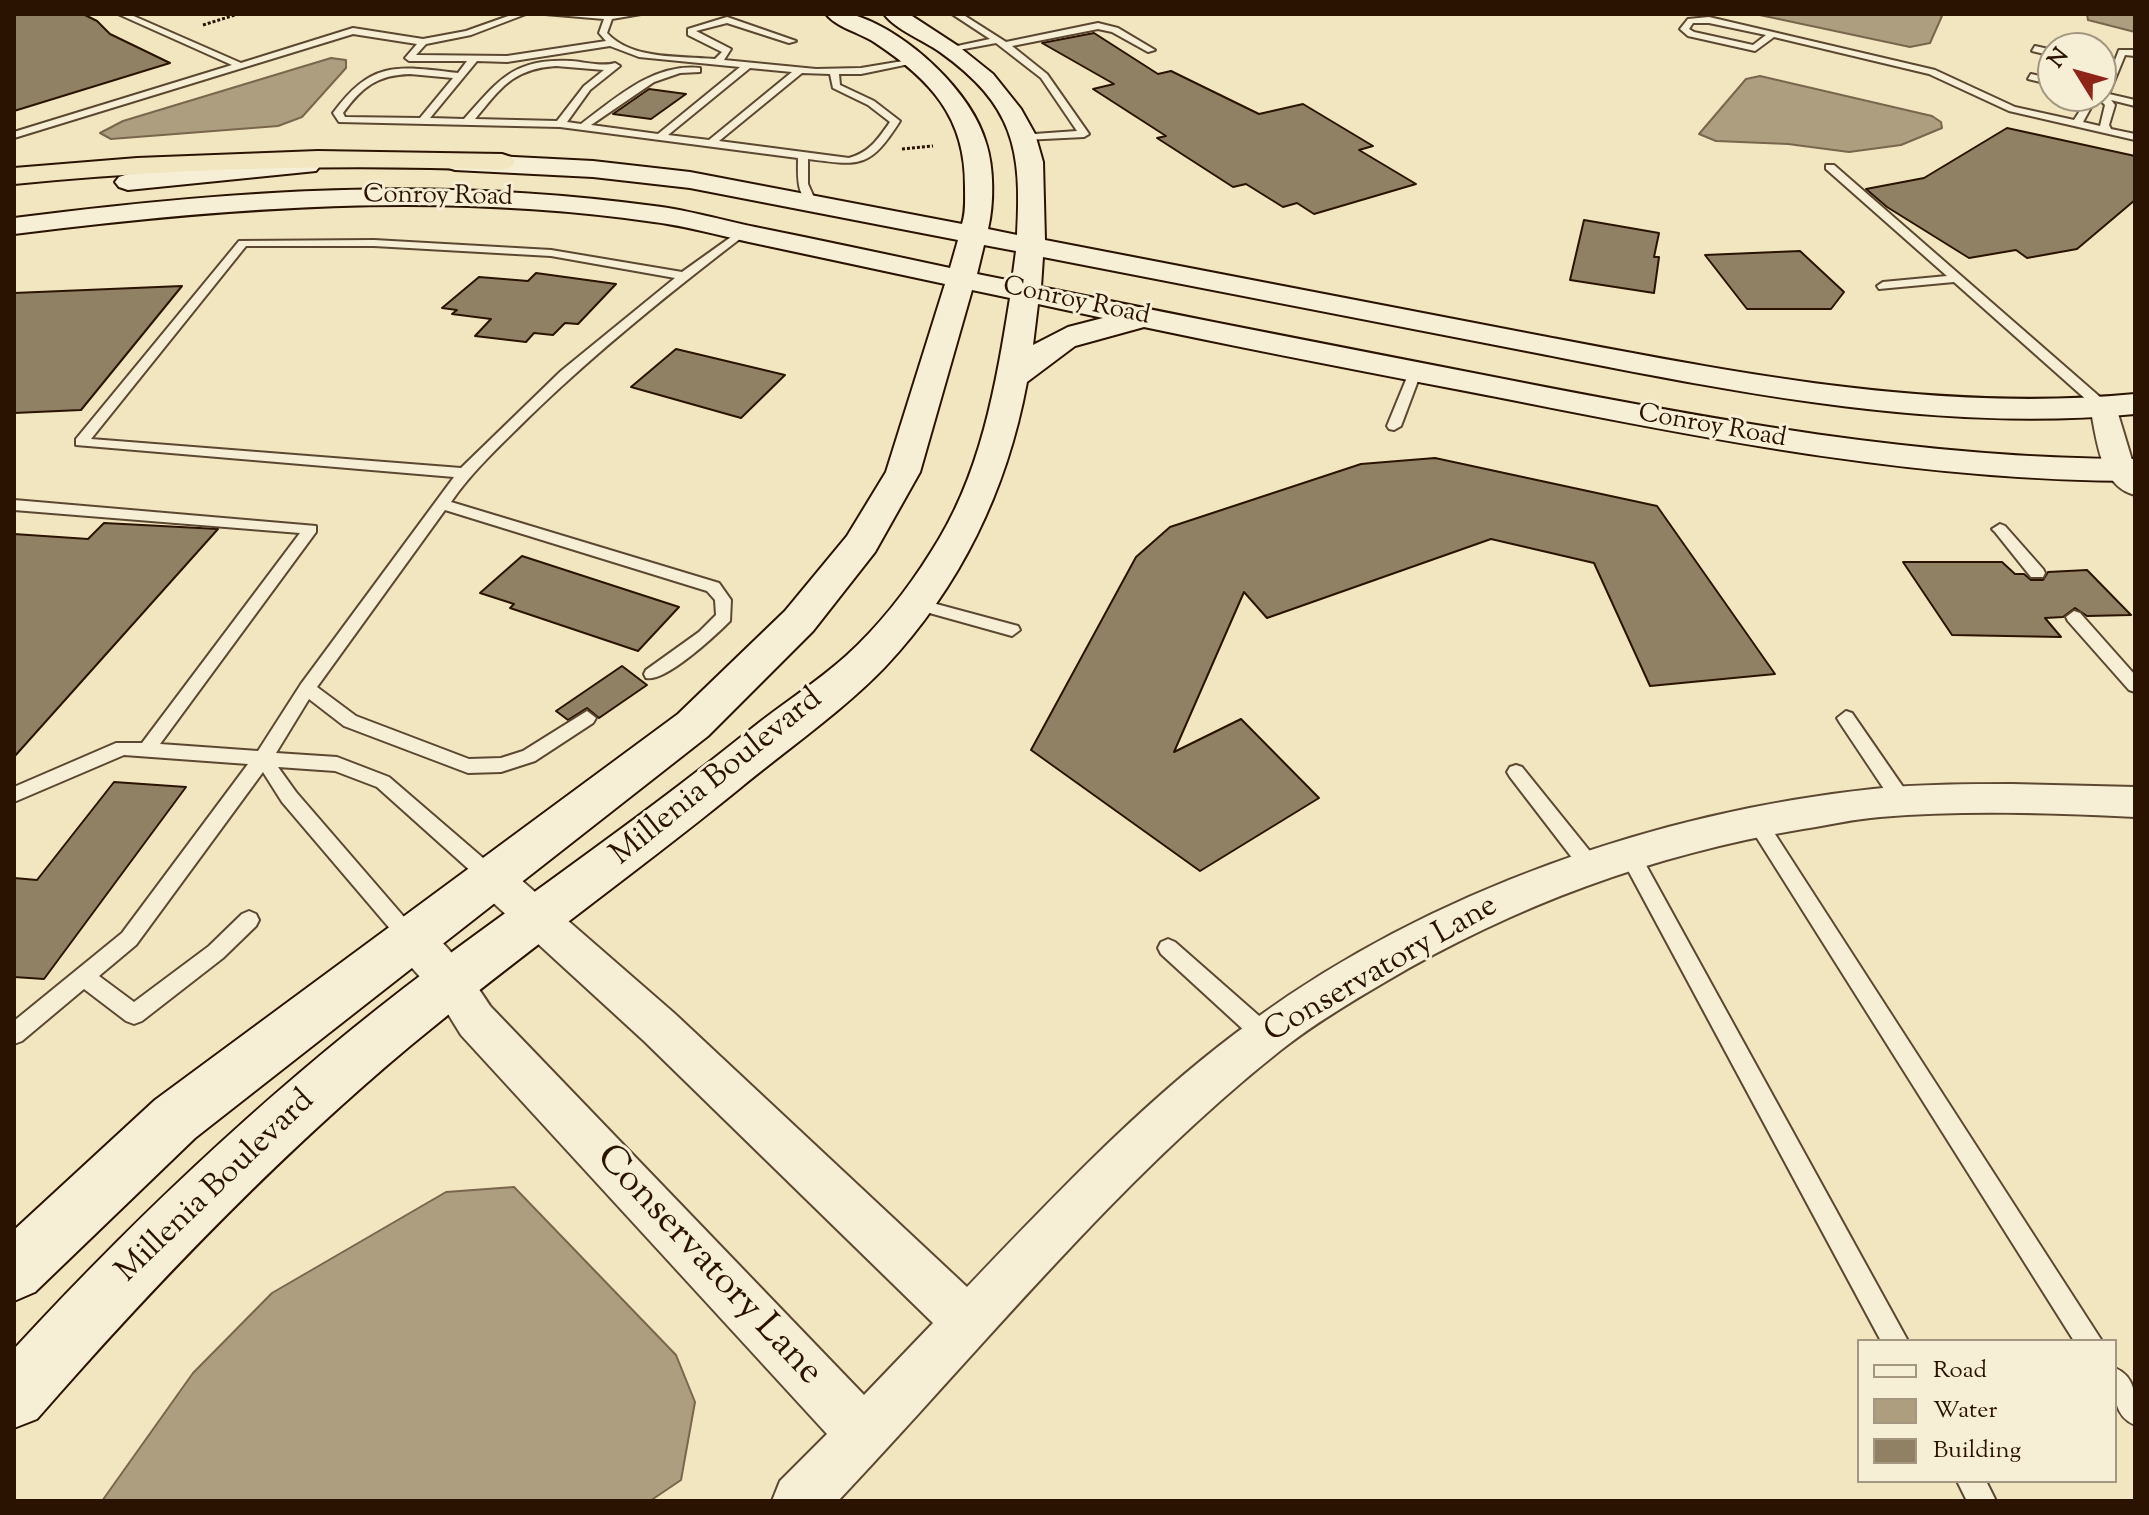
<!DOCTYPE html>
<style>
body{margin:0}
#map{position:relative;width:2149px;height:1515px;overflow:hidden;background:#f1e6c0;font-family:"Sorts Mill Goudy",serif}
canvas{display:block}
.frame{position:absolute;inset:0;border:16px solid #2a1301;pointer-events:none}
.legend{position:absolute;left:1857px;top:1339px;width:260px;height:144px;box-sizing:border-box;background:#f6efd6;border:2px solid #a49781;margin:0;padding:10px 14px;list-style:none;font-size:24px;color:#2a1301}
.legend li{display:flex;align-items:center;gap:16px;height:40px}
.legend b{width:40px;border:2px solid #a49781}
.north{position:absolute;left:2037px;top:32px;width:80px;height:80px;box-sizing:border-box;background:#f6efd6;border:2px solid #a49781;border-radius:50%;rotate:307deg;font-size:22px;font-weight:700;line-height:32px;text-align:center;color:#2a1301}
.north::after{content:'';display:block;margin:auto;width:28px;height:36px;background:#8f2418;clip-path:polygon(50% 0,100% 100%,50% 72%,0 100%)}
</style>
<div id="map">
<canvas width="2149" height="1515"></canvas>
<div class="frame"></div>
<ul class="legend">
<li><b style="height:10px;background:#f6efd6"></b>Road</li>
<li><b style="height:22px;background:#ad9e7f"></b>Water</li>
<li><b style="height:22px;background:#918164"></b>Building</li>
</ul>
<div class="north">N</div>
</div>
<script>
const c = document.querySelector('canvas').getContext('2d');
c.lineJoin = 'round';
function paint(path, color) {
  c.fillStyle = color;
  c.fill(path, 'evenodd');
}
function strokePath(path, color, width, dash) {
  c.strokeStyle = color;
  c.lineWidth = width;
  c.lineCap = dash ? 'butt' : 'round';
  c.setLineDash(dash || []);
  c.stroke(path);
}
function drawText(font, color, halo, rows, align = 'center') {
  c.font = font + ' "Sorts Mill Goudy",serif';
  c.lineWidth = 6;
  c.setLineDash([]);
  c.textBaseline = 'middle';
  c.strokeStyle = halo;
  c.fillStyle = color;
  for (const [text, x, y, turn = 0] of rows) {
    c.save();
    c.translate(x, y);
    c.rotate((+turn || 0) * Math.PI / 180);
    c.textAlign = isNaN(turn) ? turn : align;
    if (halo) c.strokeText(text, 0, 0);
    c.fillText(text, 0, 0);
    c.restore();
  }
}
const water = new Path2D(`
 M1755 14H1938L1942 16 1930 43 1910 47Z
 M2087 14H2135V32L2088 20Z
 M331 58 346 60V68L302 117 278 126 111 139 100 133 123 121Z
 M1760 76 1932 116 1941 122 1942 128 1901 145 1849 152 1788 144 1716 141 1699 134 1746 79Z
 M514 1187 676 1355 695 1402 681 1480 650 1501H102L193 1373 272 1293 446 1192Z`);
const building = new Path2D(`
 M14 14H83L97 21 110 34 170 63 14 111Z
 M1094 33 1158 74 1171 71 1259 114 1303 104 1373 146 1359 150 1416 184 1314 214 1297 203 1283 207 1246 184 1233 187 1157 138 1166 136 1093 89 1114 84 1042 43Z
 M649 89 686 94 651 119 613 114Z
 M2007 128 2135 156V200L2077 249 2027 258 2016 250 1969 258 1887 207 1866 189 1924 178Z
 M1584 220 1659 233 1654 257H1659L1654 293 1570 280Z
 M1800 251 1844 292 1831 309H1747L1705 255Z
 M536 273 616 284 578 324 565 323 553 335 534 333 526 342 475 336 491 319 452 314 457 310 442 308 479 277 528 281Z
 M182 286 81 410 14 413V293Z
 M676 349 785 375 741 418 631 387Z
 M1435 458 1657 506 1775 674 1650 686 1594 563 1491 539 1267 618 1244 592 1174 752 1241 719 1319 798 1200 871 1031 750 1136 557 1170 527 1361 464Z
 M104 523 218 529 14 757V534L88 539Z
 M522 556 679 607 638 651 510 608 514 604 480 593Z
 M1903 562H2002L2015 574H2024L2031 580H2043L2048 572 2087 570 2131 615 2087 616 2075 608 2063 617 2045 618 2061 637 1952 635Z
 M622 666 647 685 599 718 587 708 568 720 556 711Z
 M114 782 186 787 44 979 14 977V878L37 880Z`);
const path = new Path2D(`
 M203 25 238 14
 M902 149 933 146`);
const lane = new Path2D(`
 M118 14H129L241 63 353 28 423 39 466 31 514 14H526L471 35 426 44 416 55 507 56 606 41 599 33 604 19 545 14H641L612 19 607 33C632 60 680 56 715 59L722 52 688 35V29L727 17 796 41 789 43 727 23 696 31 731 49 724 60 816 69 861 68 915 59 919 62 861 74H839L840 85 874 101 900 121C870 168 861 166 808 159V184L816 202 811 205C796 195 798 175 798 158L560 127 339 122 333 113C372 60 397 66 458 73L467 61H409L405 58 417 44 353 34 14 138V132L232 65ZM610 46 639 57 740 67 658 134 591 125 654 82 680 73 700 72V68C653 63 616 98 581 124L567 122 590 90 620 66 615 63C602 67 585 62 571 61 513 58 499 80 464 119L430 118 477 61 507 62ZM556 66 604 70 584 86 557 121 475 119C501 88 512 69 556 66ZM750 68 792 72 709 140 668 135ZM802 73 830 74 833 88 868 105 890 122C878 139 870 152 849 158L719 141ZM410 74 453 78 420 118 345 117 343 113C362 87 377 75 410 74Z
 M952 14H962L1006 42 1098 23 1118 28 1155 50 1148 52 1112 32 1098 29 1012 46 1047 74 1089 134 1084 137 1024 140 1019 137 1020 135 1077 131 1041 78 996 43 948 52V48L990 39Z
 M1709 17 1935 70 2015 107 2074 120 2088 98 2101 96 2119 50H2135V56L2125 55 2109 94 2135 100V106L2111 100 2115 105 2109 125 2111 129 2135 134V140L2009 111 1929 74 1774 37 1755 51 1688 36 1680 29 1688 19ZM1693 23H1709L1766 35 1753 45 1694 32 1689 29ZM2101 101 2105 105 2100 126 2083 122 2094 102Z
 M2035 46 2053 50V56L2032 51Z
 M2031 74 2053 79V85L2028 79Z
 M1826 165H1834L2108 404V410H2098L1954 282 1879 289 1877 286 1883 282 1947 276 1826 169Z
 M745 227 751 230 749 232C673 290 598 350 529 417 502 444 473 470 451 502L719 583 731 600 730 621C716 635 665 683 646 678L644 674 646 670 699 632 716 615 715 600 707 591 445 510 317 687 356 716 469 759 501 758 523 751 587 711 596 718 593 723 535 761 501 772 468 773 344 726 309 699 276 753 337 757 389 777 497 870 500 876 497 882 490 884 483 882 377 787 335 771 278 767 296 792 417 932 420 938 417 944 410 947 403 944 282 802 263 772 136 945 99 976 134 1002 209 946 242 914 249 911 256 914 259 920 256 926 223 958 142 1021 134 1024 126 1021 84 989 22 1041 14 1044V1021L122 933 248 764 124 755 14 802V787L116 743H142L300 533 14 510V500L316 526V532L160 744 258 751 301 684 454 477 76 445V439L239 241 374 240 551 250 682 272ZM246 246H374L551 256 675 278 561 371 461 468 91 439Z
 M1416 366 1422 370 1401 426 1394 430 1389 429 1387 426 1410 370Z
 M2000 524 2005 526 2043 569 2045 573 2043 577H2031L1995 532 1992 529Z
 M914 598 1018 626 1020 630 1012 636 908 607 906 603 908 599Z
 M2074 611 2080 613 2135 675V692L2129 690 2068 621 2066 617Z
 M1846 711 1852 713 1910 797 1912 802 1910 807H1896L1840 723 1837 718Z
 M1516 765 1522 767 1597 860 1600 866 1597 872 1590 874 1583 872 1510 777 1507 772 1510 767Z
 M1757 814 1764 817 2102 1341H2074L1750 827 1748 822 1750 817Z
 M1629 845 1636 847 1908 1341H1881L1622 859 1619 853 1622 847Z
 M1168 939 1175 942 1274 1029 1277 1036 1274 1043 1266 1046 1258 1043 1161 954 1158 948 1161 942Z
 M2115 1368C2139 1378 2135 1403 2135 1425 2111 1415 2115 1390 2115 1368Z
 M1957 1481H1986L1996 1501H1967Z`);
const street = new Path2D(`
 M2103 399 2113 401 2116 407 2135 470V495C2099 486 2097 438 2090 407L2093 401Z
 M2012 784 2135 787V817C2050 813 1965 810 1880 817 1854 819 1829 825 1803 829 1654 854 1515 905 1385 982 1349 1003 1314 1024 1281 1050 1117 1180 981 1350 838 1501H772L780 1481 827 1434 461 1035 437 996 396 950 390 938 396 926C402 923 407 920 414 922 439 928 477 986 491 1007L864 1395 933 1323 644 1041 476 887 470 876 476 865 490 860 504 865 674 1013 967 1287C1057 1193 1149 1095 1255 1019 1431 891 1657 812 1873 789 1919 784 1966 784 2012 784Z`);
const secondary = new Path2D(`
 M826 14C836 14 847 12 857 16 908 33 971 91 986 143 994 168 994 204 988 229L1017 235C1022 149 1014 105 940 52 923 40 896 30 884 14H909L958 46 993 74 1021 109 1035 134 1043 162 1045 240C1210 272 1376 304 1542 336 1737 373 1936 413 2135 394V414C1935 433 1736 392 1542 354 1375 322 1209 289 1043 257L1041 287C1195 319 1350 349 1504 379 1713 420 1922 459 2135 459V481C1925 481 1717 441 1512 400 1389 376 1266 353 1144 327L1075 346 1027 382C1007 490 961 586 885 667 845 709 785 751 739 789 631 877 517 957 410 1046 275 1159 153 1286 37 1419L14 1428V1349C143 1209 281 1080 433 966 540 887 648 812 751 729 782 704 816 683 846 656 878 627 908 589 931 552 981 476 996 385 1010 298L972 290 920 472 875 552 813 631 708 736 195 1138 35 1292 14 1301V1230L155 1100 678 714 785 611 847 536 886 472 945 284C880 270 815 256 749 242 718 235 686 226 654 222 438 191 230 207 14 234V218C234 190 432 176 654 206 688 210 721 220 755 227 820 240 885 254 950 268L958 240 690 188 593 177 455 170 446 167 442 162 446 157 455 154 593 161 690 172 962 224C966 212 965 200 965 187 966 117 930 79 874 42 860 33 836 27 826 14ZM984 245 1016 251 1012 281 977 274ZM1038 304 1103 318 1068 327 1033 345Z
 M307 158 316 161 320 166 316 171 128 190 119 187 115 182 119 177 128 174Z`);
const highway = new Path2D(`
 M318 151 502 154 511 157 515 162 511 167 502 170C339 164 177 168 14 184V168L137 158Z`);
const farStreetnames = [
 ["Conroy Road",438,198,1],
 ["Conroy Road",1076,303,12],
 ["Conroy Road",1712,428,10]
];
const streetNames = [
 ["Millenia Boulevard",718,779,-39],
 ["Conservatory Lane",1382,971,-30],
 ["Millenia Boulevard",217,1188,-44]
];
const nearStreetnames = [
 ["Conservatory Lane",707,1267,47]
];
paint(water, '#ad9e7f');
strokePath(water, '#79664d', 2);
paint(building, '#918164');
strokePath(building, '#2a1301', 2);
strokePath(lane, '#5c4831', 4);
strokePath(street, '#5c4831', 4);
strokePath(secondary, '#2a1301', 4);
strokePath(highway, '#2a1301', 4);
strokePath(path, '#2a1301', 3, [3, 2]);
paint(lane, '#f6efd6');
paint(street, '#f6efd6');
paint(secondary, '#f6efd6');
paint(highway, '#f1e6c0');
drawText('26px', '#2a1301', '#f6efd6', farStreetnames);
drawText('32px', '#2a1301', '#f6efd6', streetNames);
drawText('38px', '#2a1301', '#f6efd6', nearStreetnames);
</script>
